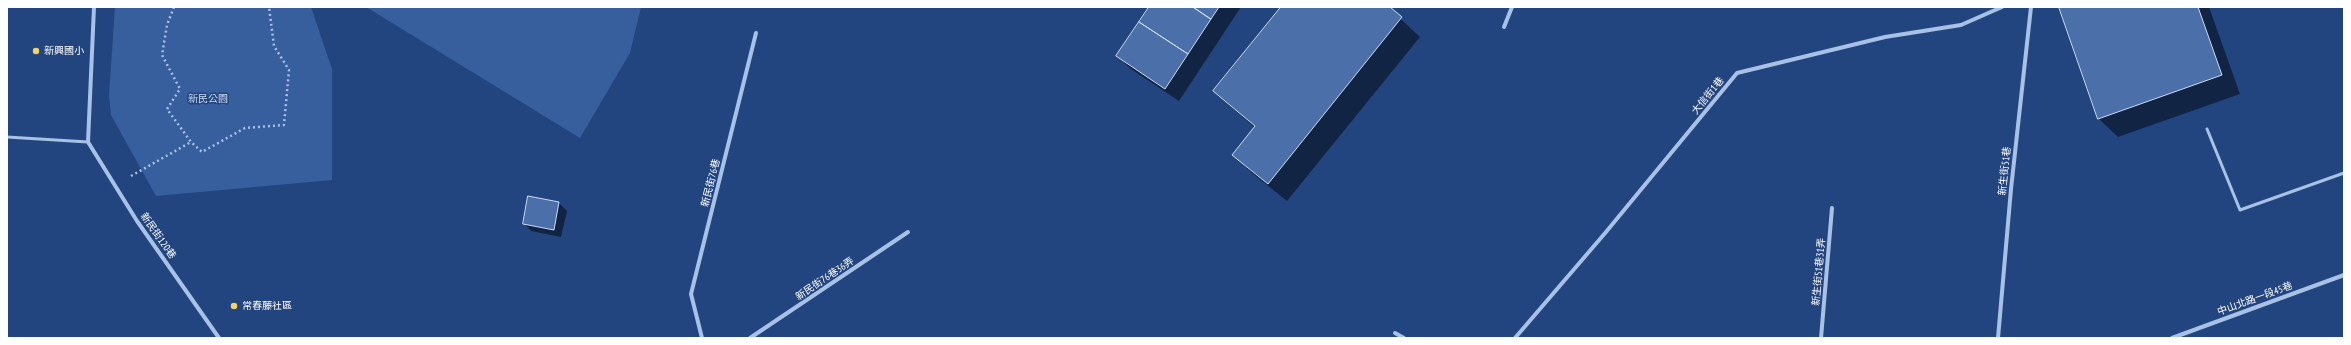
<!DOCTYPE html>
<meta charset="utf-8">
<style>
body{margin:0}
#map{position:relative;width:2351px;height:345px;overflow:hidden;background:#23457f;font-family:"PT Sans Narrow",sans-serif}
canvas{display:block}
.frame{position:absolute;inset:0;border:8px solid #fff;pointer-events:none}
</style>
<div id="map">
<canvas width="2351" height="345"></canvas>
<div class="frame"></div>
</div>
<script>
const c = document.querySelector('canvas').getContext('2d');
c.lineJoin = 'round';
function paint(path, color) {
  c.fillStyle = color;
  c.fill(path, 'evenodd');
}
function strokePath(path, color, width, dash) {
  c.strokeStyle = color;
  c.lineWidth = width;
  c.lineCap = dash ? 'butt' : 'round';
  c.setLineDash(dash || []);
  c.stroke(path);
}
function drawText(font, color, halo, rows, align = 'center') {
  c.font = font + ' "PT Sans Narrow","Noto Sans TC",sans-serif';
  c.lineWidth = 3;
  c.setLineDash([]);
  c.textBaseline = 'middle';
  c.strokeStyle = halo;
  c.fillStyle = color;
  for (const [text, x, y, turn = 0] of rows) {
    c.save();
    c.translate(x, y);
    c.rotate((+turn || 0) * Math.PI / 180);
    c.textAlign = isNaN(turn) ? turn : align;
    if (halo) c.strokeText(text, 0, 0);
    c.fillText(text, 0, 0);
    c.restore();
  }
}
const green = new Path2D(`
 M115 7H311L332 69V180L156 196 111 115 109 96Z
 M366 7H641L630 53 580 138Z`);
const shadow = new Path2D(`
 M1150 7H1241L1179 101 1131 69 1117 56Z
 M1282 7H1388L1420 37 1287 201 1252 173 1234 155 1255 128 1214 91Z
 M2060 7H2209L2240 94 2118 137 2099 119Z
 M529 198 559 203 567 211 561 237 531 231 524 223Z`);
const building = new Path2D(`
 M1149 7H1193L1211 19 1188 54 1139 22Z
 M1193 7H1219L1211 19Z
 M1281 7H1390L1402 17 1268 184 1232 155 1255 126 1213 91Z
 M2059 7H2198L2222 75 2098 119Z
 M1139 22 1188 54 1165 89 1116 56Z
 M528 196 559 202 554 230 523 224Z`);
const path = new Path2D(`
 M174 7 167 25 162 55 180 89 167 109 191 142 202 152 245 128 284 125 289 70 274 46 269 7
 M131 176 191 142`);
const lane = new Path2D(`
 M2207 129 2240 210 2344 173
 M7 137 88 142`);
const street = new Path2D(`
 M94 7 88 142 137 221 219 338
 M1504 27 1512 7
 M1395 333 1404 338
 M702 338 691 294 756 33
 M750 338 908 232
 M1515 338 1606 232 1737 73 1885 37 1961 25 2002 7
 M1821 338 1832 208
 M1998 338 2011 189 2031 7
 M2172 338 2344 275`);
const markers = [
 [36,51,4,"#f1d36b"],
 [234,306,4,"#f1d36b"]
];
const poiNames = [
 ["新興國小",44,51],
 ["常春藤社區",242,306]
];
const streetNames = [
 ["大信街1巷",1708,96,-51],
 ["新生街51巷",2005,171,-84],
 ["新民街76巷",711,183,-76],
 ["新民街120巷",158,236,55],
 ["新生街51巷31弄",1819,272,-85],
 ["新民街76巷36弄",825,279,-34],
 ["中山北路一段45巷",2255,299,-20]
];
const parkNames = [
 ["新民公園",208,99]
];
paint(green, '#375e9d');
paint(shadow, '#0007');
paint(building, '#4b6fa8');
strokePath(building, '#ccdcf5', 1);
strokePath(path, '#a8c1e6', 2.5, [2, 3]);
strokePath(lane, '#a8c1e6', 3);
strokePath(street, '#a8c1e6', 4);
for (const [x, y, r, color] of markers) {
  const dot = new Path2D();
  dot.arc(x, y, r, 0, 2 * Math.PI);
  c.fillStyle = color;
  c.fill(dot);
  strokePath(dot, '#23457f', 1.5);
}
drawText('10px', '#fff', '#23457f', poiNames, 'left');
drawText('10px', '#fff', '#23457f', streetNames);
drawText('10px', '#ccdcf5', '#23457f', parkNames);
</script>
